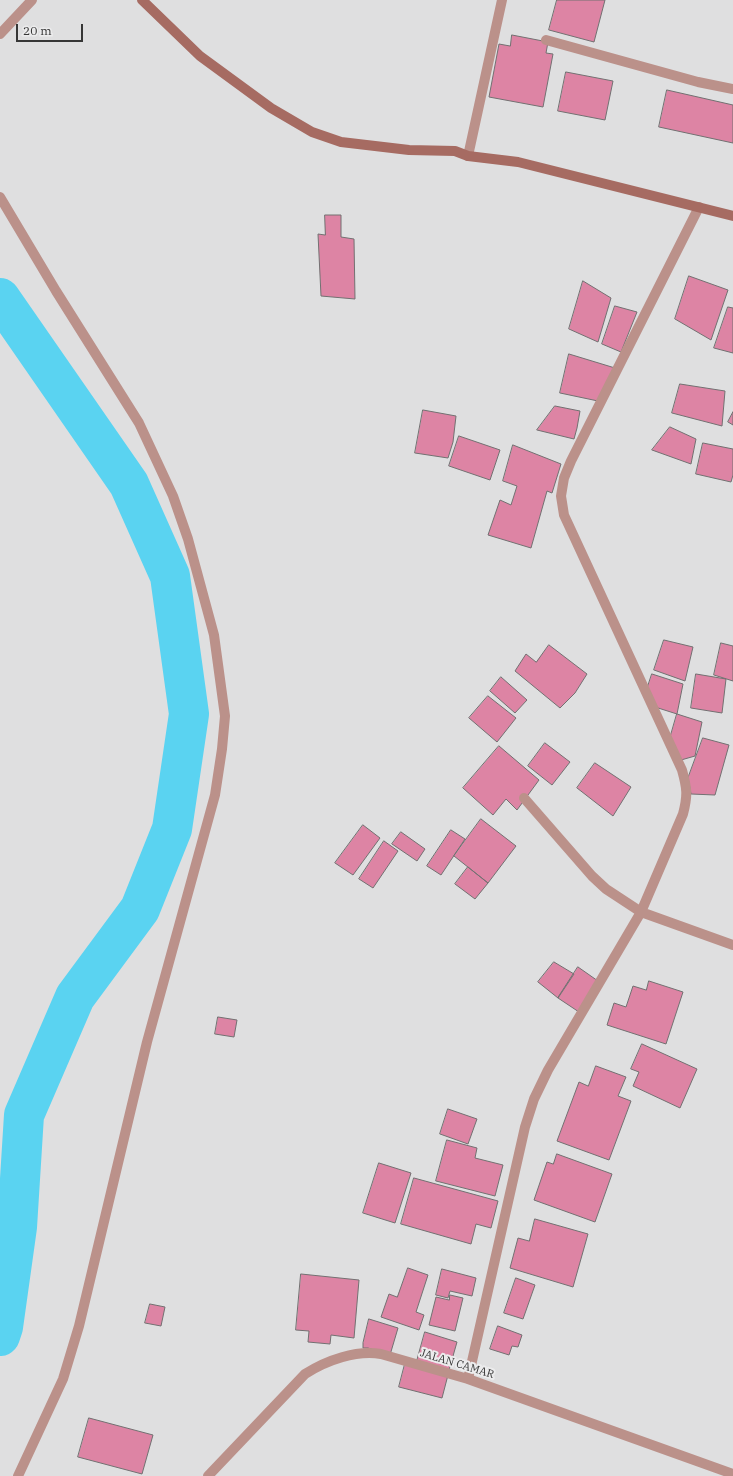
<!DOCTYPE html>
<style>
body{margin:0}
#map{position:relative;width:733px;height:1476px;overflow:hidden;background:#dfdfe0;font-family:"IBM Plex Serif",serif}
canvas{display:block}
.scale{position:absolute;left:16px;top:24px;width:67px;height:18px;box-sizing:border-box;border:2px solid #363636;border-top:0;padding-left:5px;font-size:12px;line-height:14px;white-space:nowrap;color:#363636;-webkit-text-stroke:3px #ececed;paint-order:stroke}
</style>
<div id="map">
<canvas width="733" height="1476"></canvas>
<div class="scale">20 m</div>
</div>
<script>
const c = document.querySelector('canvas').getContext('2d');
c.lineJoin = 'round';
function strokePath(path, color, width, dash) {
  c.strokeStyle = color;
  c.lineWidth = width;
  c.lineCap = dash ? 'butt' : 'round';
  c.setLineDash(dash || []);
  c.stroke(path);
}
function paint(path, color) {
  c.fillStyle = color;
  c.fill(path, 'evenodd');
}
function drawText(font, color, halo, rows, align = 'center') {
  c.font = font + ' "IBM Plex Serif",serif';
  c.lineWidth = 4;
  c.setLineDash([]);
  c.textBaseline = 'middle';
  c.strokeStyle = halo;
  c.fillStyle = color;
  for (const [text, x, y, turn = 0] of rows) {
    c.save();
    c.translate(x, y);
    c.rotate((+turn || 0) * Math.PI / 180);
    c.textAlign = isNaN(turn) ? turn : align;
    if (halo) c.strokeText(text, 0, 0);
    c.fillText(text, 0, 0);
    c.restore();
  }
}
const river = new Path2D(`
 M0 298 129 484 170 576 189 714 172 829 140 909 75 997 24 1115 17 1227 3 1327 0 1336`);
const building = new Path2D(`
 M557 0H605L594 42 549 30Z
 M512 35 548 42 546 53 553 54 543 107 489 97 499 44 510 46Z
 M566 72 613 81 605 120 558 111Z
 M667 90 733 105V143L659 127Z
 M325 215H341V237L354 239 355 299 321 296 318 234 325 235Z
 M689 276 728 290 711 340 675 319Z
 M583 281 611 298 598 342 569 329Z
 M615 306 637 312 621 352 602 344Z
 M728 307 733 308V353L714 348Z
 M569 354 615 368 598 401 560 393Z
 M680 384 725 391 722 426 672 413Z
 M555 406 580 411 577 428 574 439 537 430Z
 M423 410 456 416 453 442 448 458 415 453Z
 M733 412V425L728 422Z
 M670 427 696 439 691 464 652 450Z
 M459 436 500 450 490 480 449 466Z
 M703 443 733 449V475L731 482 696 474Z
 M513 445 561 464 552 493 547 491 531 548 488 535 500 500 511 505 517 486 503 481Z
 M664 640 693 647 685 681 654 670Z
 M721 643 733 646V681L714 675Z
 M549 645 587 674 575 693 560 708 515 671 526 654 536 662Z
 M652 674 683 684 677 714 655 707 647 689Z
 M696 674 726 679 722 713 691 708Z
 M501 677 527 700 515 713 490 691Z
 M488 696 516 718 497 742 469 718Z
 M677 714 702 722 695 756 681 760 670 738Z
 M703 738 729 745 715 795 691 794 688 778Z
 M545 743 570 762 552 785 528 766Z
 M499 746 539 780 517 810 506 799 493 815 463 788Z
 M595 763 631 787 613 816 577 788Z
 M481 819 516 846 488 883 454 856Z
 M363 825 380 838 353 875 335 863Z
 M451 830 465 839 441 875 427 866Z
 M401 832 425 849 417 861 392 844Z
 M384 841 398 851 373 888 359 879Z
 M468 867 488 883 475 899 455 884Z
 M554 962 574 974 558 998 538 982Z
 M578 967 598 981 579 1012 558 998Z
 M649 981 683 992 666 1044 607 1025 614 1003 626 1007 633 986 646 990Z
 M218 1017 237 1020 234 1037 215 1034Z
 M642 1044 697 1069 680 1108 633 1086 639 1072 631 1069Z
 M596 1066 626 1077 618 1096 631 1101 609 1160 557 1141 579 1082 588 1086Z
 M448 1109 477 1119 468 1144 440 1134Z
 M447 1140 477 1148 475 1158 503 1165 495 1196 436 1181Z
 M557 1154 612 1174 595 1222 534 1200 547 1162 553 1164Z
 M379 1163 411 1173 395 1223 363 1213Z
 M414 1178 498 1201 491 1228 476 1224 471 1244 401 1224Z
 M535 1219 588 1234 573 1287 510 1268 518 1238 529 1241Z
 M408 1268 428 1275 416 1312 424 1315 419 1330 381 1317 389 1294 397 1297Z
 M442 1269 476 1278 472 1296 450 1291 448 1298 436 1295Z
 M301 1274 359 1280 354 1338 331 1335 330 1344 308 1342 309 1331 296 1330Z
 M516 1278 535 1285 523 1319 504 1313Z
 M450 1295 463 1298 455 1331 429 1325 436 1297 449 1300Z
 M150 1304 165 1307 161 1326 145 1323Z
 M369 1319 398 1328 390 1355 368 1348H363V1343Z
 M498 1326 522 1335 518 1347 512 1346 509 1355 490 1349Z
 M425 1332 457 1342 449 1370 417 1361Z
 M405 1364 448 1375 442 1398 399 1387Z
 M89 1418 153 1435 142 1474 78 1457Z`);
const lane = new Path2D(`
 M546 40 698 82 733 89`);
const street = new Path2D(`
 M0 34 32 0
 M468 156 502 0
 M0 197 56 291 139 423 173 496 188 539 214 635 225 716 222 749 215 795 147 1042 79 1326 63 1379 18 1476
 M524 798 592 876 606 889 641 912 733 945
 M468 1379 525 1127 534 1099 548 1070 641 912 683 814C688 795 687 788 682 770L564 515 561 496 564 478 571 461 699 207
 M208 1476 305 1374C327 1360 356 1350 381 1354L468 1379 733 1474`);
const secondary = new Path2D(`
 M142 0 200 56 271 108 312 132 341 142 409 150 455 151 468 156 518 162 733 216`);
const streetNames = [
 ["JALAN CAMAR",457,1364,17]
];
strokePath(river, '#5ad3f1', 40);
paint(building, '#dd84a4');
strokePath(building, '#727071', 1);
strokePath(lane, '#bb918a', 10);
strokePath(street, '#bb918a', 10);
strokePath(secondary, '#a66b62', 10);
drawText('11px', '#363636', '#ececed', streetNames);
</script>
